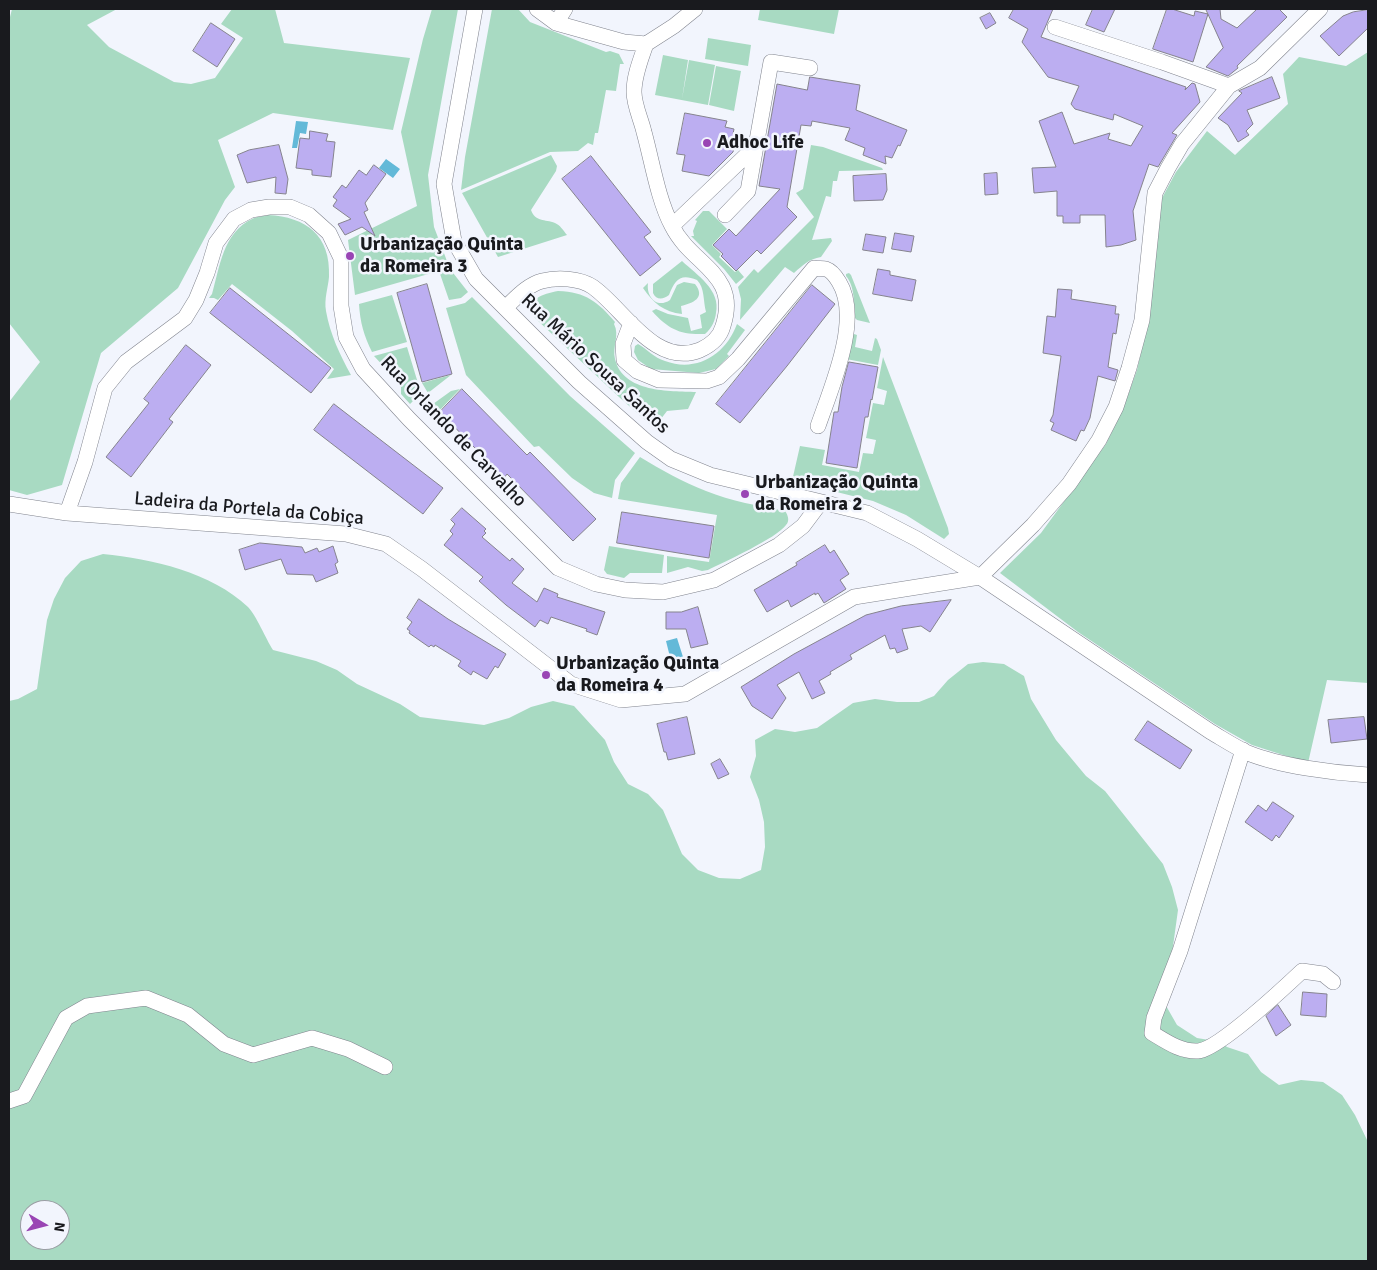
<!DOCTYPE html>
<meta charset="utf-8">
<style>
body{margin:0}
#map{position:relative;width:1377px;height:1270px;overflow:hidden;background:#f2f5fd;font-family:Signika,sans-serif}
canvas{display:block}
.frame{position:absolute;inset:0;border:10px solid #191a1e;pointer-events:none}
.north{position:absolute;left:20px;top:1200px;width:50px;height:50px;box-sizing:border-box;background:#f2f5fd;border:1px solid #9b9da4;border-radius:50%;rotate:98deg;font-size:14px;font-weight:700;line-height:20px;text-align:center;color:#191a1e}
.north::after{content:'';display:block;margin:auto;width:18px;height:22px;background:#9945b4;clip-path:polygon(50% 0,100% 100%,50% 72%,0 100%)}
</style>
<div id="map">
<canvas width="1377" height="1270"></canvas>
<div class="frame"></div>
<div class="north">N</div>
</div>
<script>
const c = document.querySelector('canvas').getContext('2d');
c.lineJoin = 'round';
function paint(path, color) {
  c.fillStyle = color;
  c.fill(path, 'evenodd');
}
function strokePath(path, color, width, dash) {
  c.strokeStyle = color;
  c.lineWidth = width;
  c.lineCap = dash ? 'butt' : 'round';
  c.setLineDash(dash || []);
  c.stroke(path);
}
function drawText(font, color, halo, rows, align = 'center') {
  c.font = font + ' Signika,sans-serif';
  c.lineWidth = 5;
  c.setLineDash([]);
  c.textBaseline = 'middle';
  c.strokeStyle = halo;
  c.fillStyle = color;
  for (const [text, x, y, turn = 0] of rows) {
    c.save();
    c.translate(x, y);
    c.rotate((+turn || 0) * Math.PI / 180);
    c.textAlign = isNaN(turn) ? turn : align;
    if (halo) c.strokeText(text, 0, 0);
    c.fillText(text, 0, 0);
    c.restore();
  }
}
const green = new Path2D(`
 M12 9H117L87 25 109 47 174 82 191 84 215 78 243 38 221 24 232 9H275L284 43 410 58 393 130 273 113 218 140 235 187 225 200 178 288 101 353 62 485 27 495 9 490V402L40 362 9 323V21Z
 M432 9H458L428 175 434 227 450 269 468 292 461 298 449 300 439 271 355 295 348 240 417 206 401 132 423 39Z
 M492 9H518L530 22 606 52 610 51 619 54 624 64H620L616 91 606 90 598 133H595L593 145 588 143 578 151 550 152 461 190 465 157Z
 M760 9H839L834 34 758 20Z
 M708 38 751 45 748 66 705 59Z
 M1368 52V683L1327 680 1308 763 1252 745 1215 724 1078 632 1000 573 1041 533 1106 444 1123 409 1137 370 1148 321 1158 218 1162 198 1176 172 1207 131 1235 155 1288 104 1283 74 1299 57 1346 66Z
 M663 55 688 60 682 99 689 60 715 65 708 105 655 95Z
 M716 66 741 71 734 111 709 105Z
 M811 145 823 147 882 168 883 170 839 171 837 181H833L831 197 826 196 812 240 831 238 832 241 821 257C809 259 803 265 794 273L785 267 740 320 741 299 738 287 754 269 758 273 814 217 796 193 803 189Z
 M551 155 557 166 556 171 531 210C535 222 545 219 555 223 560 225 563 230 567 235L498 257 462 193Z
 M703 211H709L727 229 712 245 721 254 719 257 735 272 738 270 744 277 736 284 724 269 691 236H694L693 231 697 221 695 220Z
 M268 215C306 217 331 235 329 277 328 288 324 299 326 311 330 334 340 355 351 375L327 379 334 369 292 331 232 284 218 300 214 298H209L212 294C220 266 223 233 252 219 256 217 263 216 268 215Z
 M682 261C697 275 721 290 716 313 715 321 712 328 705 334 681 335 669 330 652 311L656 309 668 314 688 318 691 331 702 328 700 315 706 312C703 301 705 288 697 280 680 273 675 280 669 295 663 300 656 300 653 293V284Z
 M849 273 851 275 870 323 857 320 855 318C854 305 855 286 846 276V274Z
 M684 282 695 284C706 298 693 303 681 306L682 314C664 312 653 303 643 288L648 283C646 297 657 309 670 300L677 285Z
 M558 291C586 292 598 302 615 322L614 324C620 335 612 347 615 359 623 393 670 391 696 392L688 409 667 411 654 428 619 397 535 318C524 299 543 294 558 291Z
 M392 295 407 342 372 352C364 336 360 322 359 304Z
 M472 297 570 396 635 453 615 480 612 498 594 493 572 478 539 446 534 447 466 375 446 308 465 303Z
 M737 324 745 330 727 354 729 356 716 369 699 373 651 369 638 360 634 352 635 346 638 344C647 349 654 358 665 361 697 373 726 354 737 324Z
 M854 334 857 335 855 347 872 351 875 338 877 339 881 350 878 365 846 359 851 336Z
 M407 347 421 393 410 404 401 394V385L374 356Z
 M883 357 948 528 949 534 944 539 906 515 873 501 792 481 800 446 825 450 822 465 859 472 863 453 873 454 876 440 866 438 873 403 884 405 887 391 877 388Z
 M451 375 428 393 422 383Z
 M460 389 439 411 433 404 451 391Z
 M640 457C661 470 683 482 706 491 731 501 759 506 785 511 788 515 790 521 786 525 777 538 724 562 708 570L702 571 688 567 667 573V556L709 562 717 515 618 499 621 483Z
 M609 546 664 555 662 573H630L624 578 607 574 604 570Z
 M103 554C152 559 211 572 248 607 256 615 266 639 273 650L316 661 337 670 357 684 400 704 420 717 484 725 509 718 531 707 553 701 574 706 605 740 614 762 628 784 648 794 663 810 682 854 698 870 719 878 740 879 761 870 765 847 764 822 759 800 750 777 756 756 755 740 775 729 795 732 817 728 853 703 875 699 897 702H919L934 696 948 680 968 664 983 662 1004 664 1024 676 1031 699 1056 740 1086 776 1105 791 1163 864 1172 887 1178 910 1165 1004 1177 1025 1197 1038 1221 1042 1227 1047 1248 1054 1261 1072 1279 1085 1301 1080 1323 1082 1342 1095 1355 1115 1368 1142V1261H9V701L18 699 37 689 47 620 54 599 65 578 81 561ZM30 1210H60V1240H30Z`);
const water = new Path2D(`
 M296 121 308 122 306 134 300 133 297 148H292Z
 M386 159 400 169 393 178 379 168Z
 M677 638 683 657 671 661 666 641Z`);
const building = new Path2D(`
 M1014 9H1053L1041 37 1186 87 1185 90 1192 83 1195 84 1200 102 1172 133 1177 135 1158 167 1149 164 1133 211 1136 240 1121 245 1106 247 1105 215H1080V223H1063V216H1057V191L1034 193 1032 168 1056 167 1039 121 1062 112 1074 144 1110 133 1108 139 1131 146 1143 126 1114 114 1113 120 1075 109 1071 104 1079 86 1048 77 1022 42 1028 29 1009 18Z
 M1093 9H1115L1104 32 1086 25Z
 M1167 9H1172L1194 16 1195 11 1208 14 1193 62 1153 49Z
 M1206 9H1220L1221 19 1237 28 1257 9H1279L1287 17 1237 66 1238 68 1228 76 1206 67 1223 48Z
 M1368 10V28L1339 56 1320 36 1343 16 1353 12Z
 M990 13 996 23 986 29 980 18Z
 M211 23 235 39 217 67 193 51Z
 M810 77 860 85 856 110 907 130 900 146 898 145 892 158 885 156 886 164 863 155 865 148 845 140 850 128 812 121 811 126 801 125 787 207 797 217 761 254 757 250 736 271 721 256 723 254 713 245 729 229 736 236 780 189 759 186 777 84 807 90Z
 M1272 77 1280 98 1247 110 1253 124 1246 131 1249 135 1238 142 1228 125 1218 118 1242 93 1239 91Z
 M685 113 727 121 725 127 734 129 733 134 737 135 733 152 709 176 682 171 685 155 677 154Z
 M310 131 328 134 326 141 335 142 331 177 312 175V170L296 168 300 138 309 139Z
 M279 145 288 179 286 194 275 193 276 177 247 183 237 155 249 150Z
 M591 156 651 232 644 237 661 259 640 276 562 179Z
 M374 165 386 174 365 203 368 210 364 212 375 236 362 227 345 235 338 224 351 219 333 206 337 200 333 197 342 185 346 188 359 170 366 175Z
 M997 173 998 194 985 195 984 174Z
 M886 174 887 190 883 200 854 201 853 176Z
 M895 233 914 236 911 252 892 249Z
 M866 234 886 237 883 253 863 250Z
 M878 269 890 271V275L916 280 912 301 873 294Z
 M427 284 452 374 422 382 397 293Z
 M812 285 835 304 787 366 740 423 716 404Z
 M230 288 331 368 311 393 210 313Z
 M1058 289 1072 290 1071 299 1116 306 1115 314H1119L1116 334 1113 333 1108 367 1118 370 1115 381 1098 376 1090 418 1084 431 1081 430 1076 441 1051 430 1054 423 1050 421 1053 415 1061 356 1043 353 1047 316 1055 317Z
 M186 345 211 365 169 419 173 422 131 477 106 457 149 403 144 399Z
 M849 362 878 367 872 400 871 399 868 417H865L857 468 826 463 834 412H838L842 387Z
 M462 389 527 455 530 452 596 519 573 541 507 474 504 478 440 412Z
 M334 404 443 488 423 514 314 430Z
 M462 508 486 529 484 531 486 533 482 537 510 561 512 558 524 569 512 583 537 602 544 588 558 594 557 597 605 612 597 635 586 631 587 629 551 617 548 624 540 620 535 627 506 605 479 581 483 577 444 545 453 534 450 531 455 524 451 520Z
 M622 512 714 526 709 558 617 543Z
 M260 543 302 547 305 553 317 548 319 552 333 546 338 562 335 564 338 573 316 582 313 575 287 574 281 559 245 570 239 550Z
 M825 545 830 553 834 550 849 574 840 580 846 589 824 603 818 593 815 595V593L791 607 788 600 767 612 754 590 797 565 796 563Z
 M419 599 448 619 506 654 498 668 495 666 487 679 473 671 471 675 458 666 461 661 435 645 434 647 431 645 429 647 409 633 410 631 407 629 412 622 407 618Z
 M951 600 930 632 921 626 902 629 908 649 897 653 895 648 890 649 885 635 850 655 852 659 830 672 831 674 819 681 825 693 812 699 799 672 777 685 786 698 772 719 752 706 741 687 794 654 866 615 901 606Z
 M698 607 708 644 691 648 686 629H666V612H681Z
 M687 717 695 754 668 760 666 752H664L657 724Z
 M1364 717 1367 739 1331 743 1328 720Z
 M1148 721 1192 750 1180 769 1135 740Z
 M720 759 729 774 718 779 711 764Z
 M1273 802 1294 816 1279 838 1276 835 1272 841 1245 822 1258 805 1266 811Z
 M1303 992 1327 994 1326 1017 1301 1015Z
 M1278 1005 1291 1025 1276 1036 1266 1016Z`);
const minor = new Path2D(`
 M475 9 444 184 454 241 476 279 579 382 647 442 671 459 710 475 867 513 917 539 980 577 1211 732C1223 739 1235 747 1248 753 1280 766 1333 773 1368 775
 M537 9 556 23 624 42 646 44
 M556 23 565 9
 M1055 27 1162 62 1229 86
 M725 215 748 191 756 146
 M672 226 756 146 771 62 810 68
 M505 308C516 298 527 285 542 281 557 277 580 278 593 287 624 309 655 368 700 350 711 345 720 337 723 326 740 273 692 266 672 226 658 200 652 161 644 132 641 119 634 105 634 92 634 75 641 59 646 44L674 26 695 9
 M631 323 623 344 624 360 637 371 659 380 707 381 719 377 738 359 814 268C818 269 822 268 826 269 832 271 836 277 839 282 862 319 831 388 818 426
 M9 504 67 513 346 534 386 544 422 569 571 684 621 700 685 694 854 597 980 577 1033 525 1069 484 1099 440 1116 407 1129 368 1142 320 1155 193 1168 168 1182 144 1229 86 1260 68 1320 9
 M67 513 85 462 105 388 126 362 185 318 196 300 207 273 216 243 234 219 251 210 269 207H290L309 215 329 233 341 258V306L346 337 363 369 409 419 558 568 596 584 625 590 663 592 714 580 779 545 803 526 821 502
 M1243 750 1180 951 1154 1018 1152 1033C1167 1042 1181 1052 1198 1051 1218 1050 1285 987 1302 971L1323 974 1333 982
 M9 1101 24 1096 66 1018 87 1006 146 998 188 1015 224 1044 253 1055 312 1038 348 1049 385 1067`);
const markers = [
 [707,143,5,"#9945b4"],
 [350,256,5,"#9945b4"],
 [745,494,5,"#9945b4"],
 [546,675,5,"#9945b4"]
];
const poiNames = [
 ["Adhoc Life",717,143],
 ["Urbanização Quinta",360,245],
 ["da Romeira 3",360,267],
 ["Urbanização Quinta",755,483],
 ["da Romeira 2",755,505],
 ["Urbanização Quinta",556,664],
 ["da Romeira 4",556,686]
];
const streetNames = [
 ["Rua Mário Sousa Santos",595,364,43],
 ["Rua Orlando de Carvalho",453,432,46],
 ["Ladeira da Portela da Cobiça",249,509,5]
];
paint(green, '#a8dac2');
paint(water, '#63b9d8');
paint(building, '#bcaef1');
strokePath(building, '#85838d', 1);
strokePath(minor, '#81848e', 16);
strokePath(minor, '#fff', 15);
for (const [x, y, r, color] of markers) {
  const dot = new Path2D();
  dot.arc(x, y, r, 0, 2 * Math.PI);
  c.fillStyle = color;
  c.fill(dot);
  strokePath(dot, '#f2f5fd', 2);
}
drawText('bold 19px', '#191a1e', '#f2f5fd', poiNames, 'left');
drawText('19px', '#191a1e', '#f2f5fd', streetNames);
</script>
